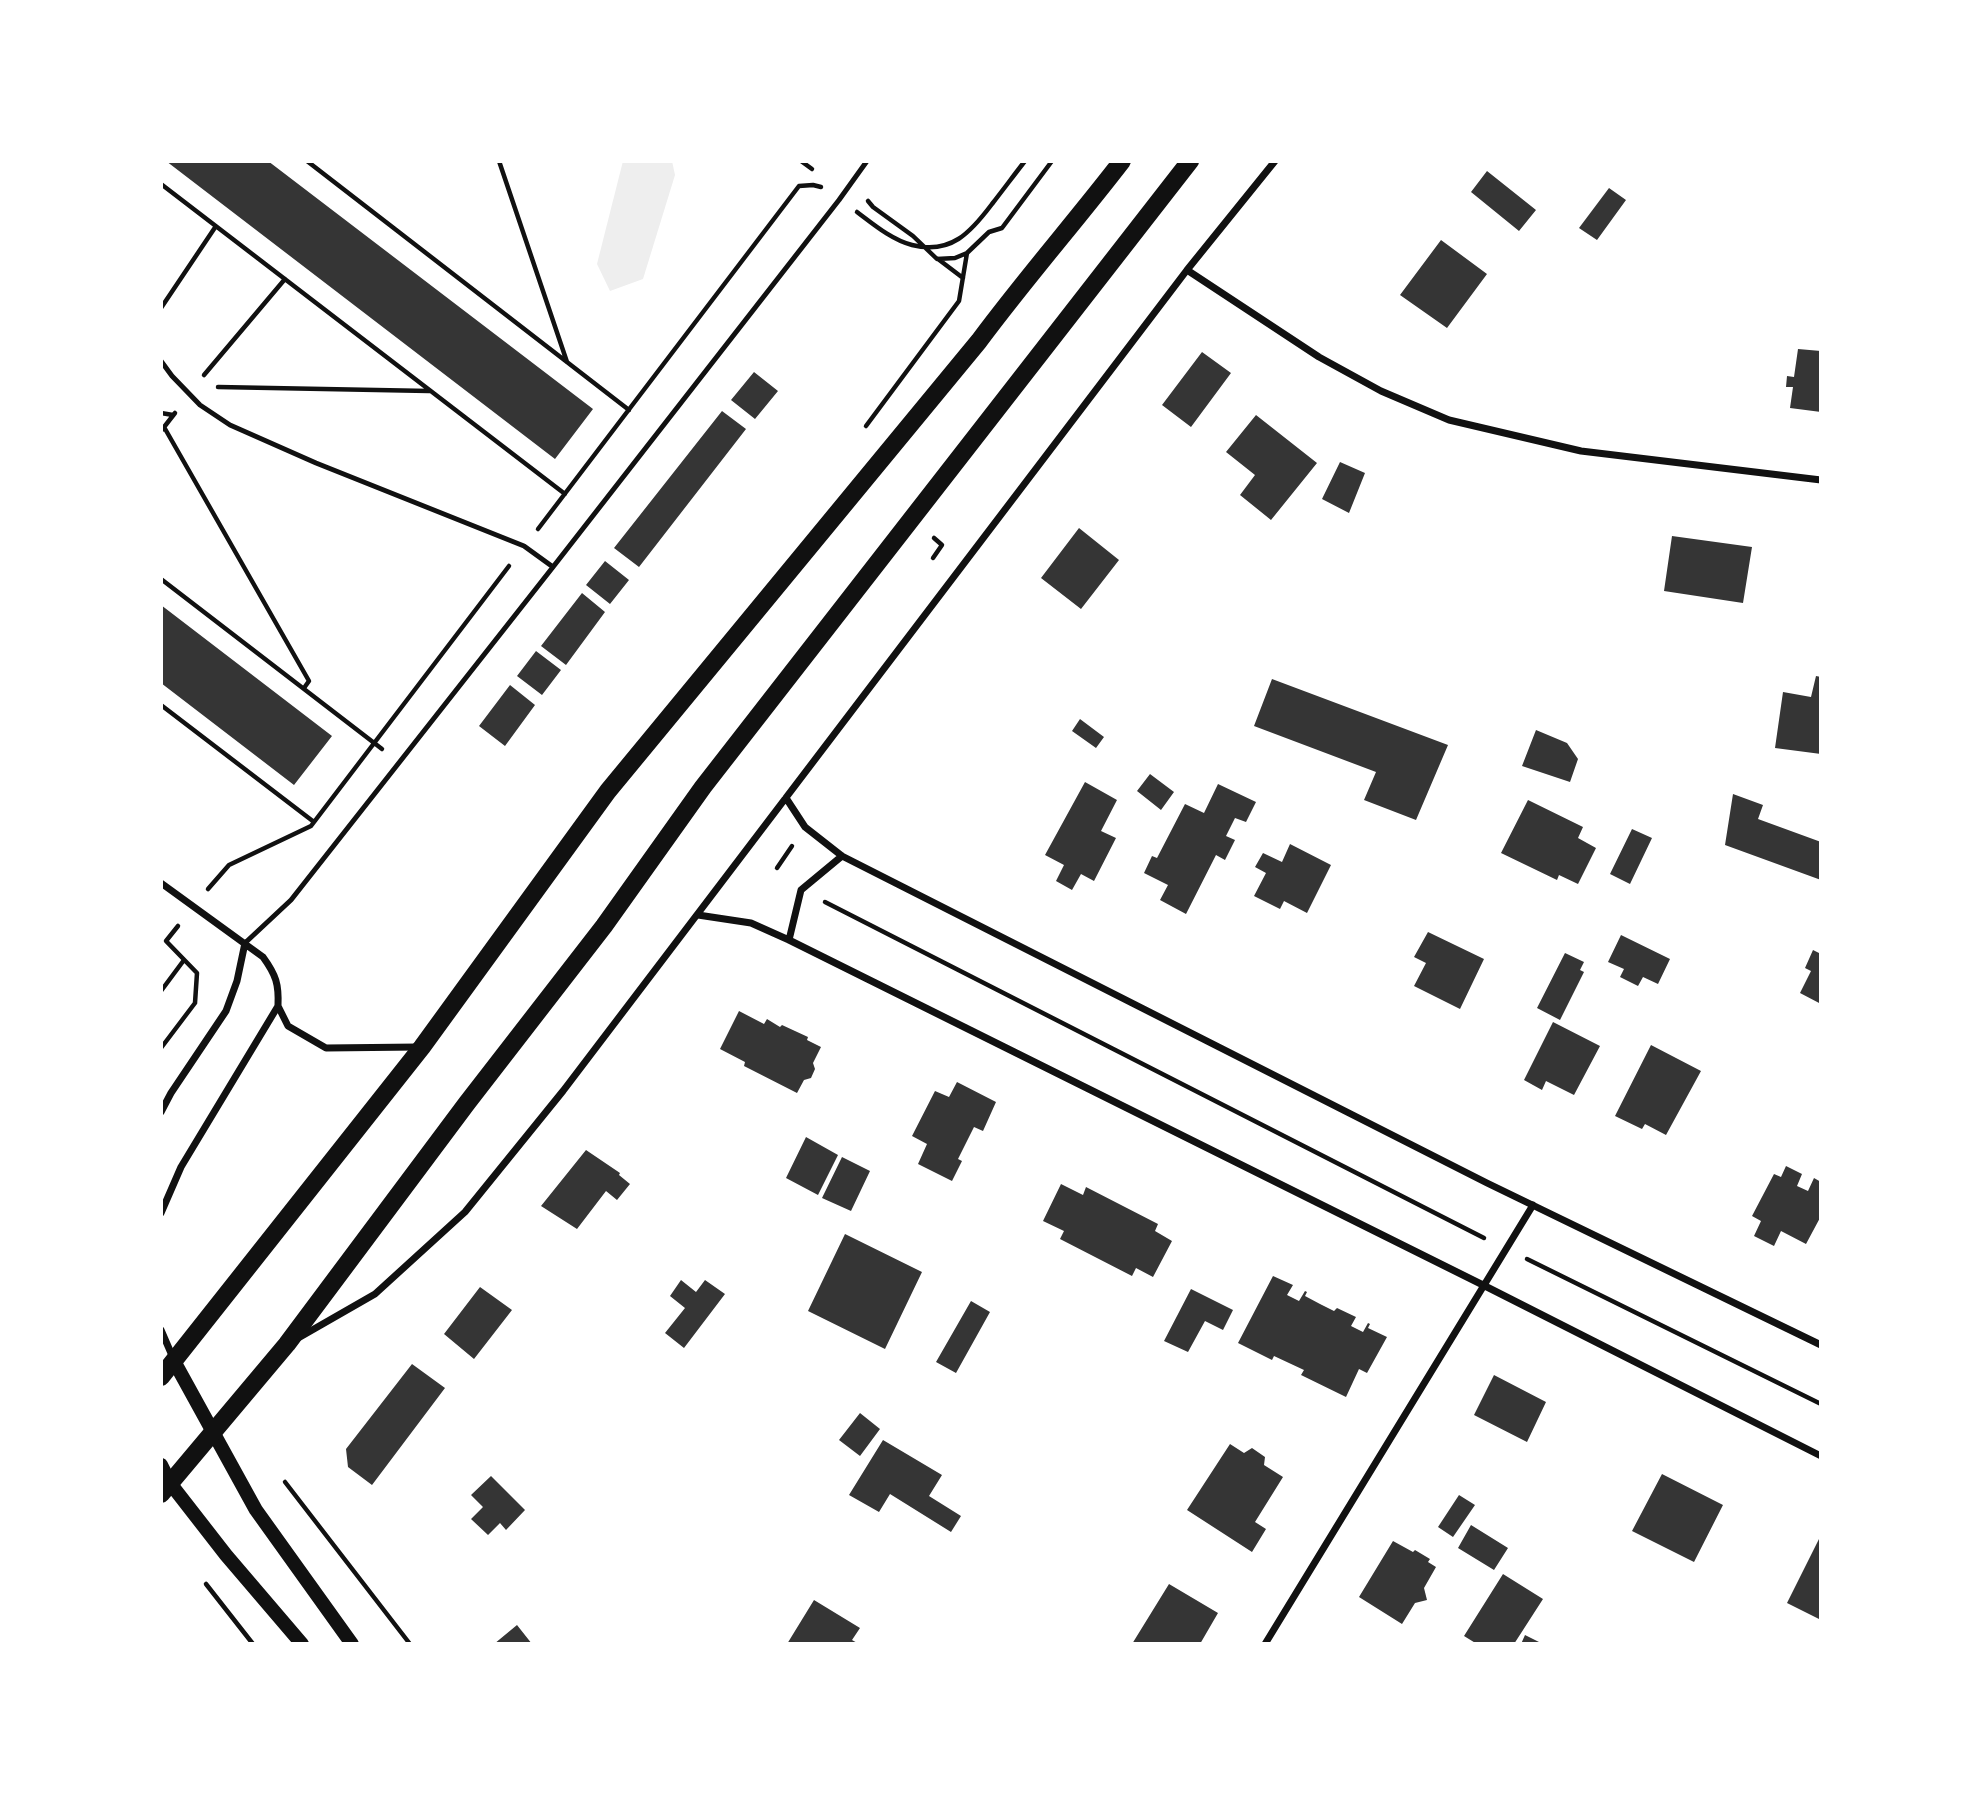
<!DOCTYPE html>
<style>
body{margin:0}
#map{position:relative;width:1982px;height:1805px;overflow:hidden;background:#fff;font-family:Georgia,serif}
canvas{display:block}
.frame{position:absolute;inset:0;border:163px solid #fff;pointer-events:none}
</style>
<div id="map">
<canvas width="1982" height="1805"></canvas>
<div class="frame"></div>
</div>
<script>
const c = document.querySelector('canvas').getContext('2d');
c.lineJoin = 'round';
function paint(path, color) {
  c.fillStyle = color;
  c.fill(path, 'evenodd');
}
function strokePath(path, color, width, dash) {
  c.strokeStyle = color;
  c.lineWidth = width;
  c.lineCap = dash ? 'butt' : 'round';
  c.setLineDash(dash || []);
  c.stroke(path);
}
const green = new Path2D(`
 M623 161H672L675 175 643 279 610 291 597 264Z`);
const building = new Path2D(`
 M166 161H268L593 409 555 459Z
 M1487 171 1536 210 1519 231 1471 192Z
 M1609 188 1626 200 1597 240 1579 228Z
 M1441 240 1487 274 1447 328 1400 295Z
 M1798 349 1821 351V412L1790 408 1793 387H1786L1787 376 1794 377Z
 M1202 352 1231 373 1191 427 1162 405Z
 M754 372 778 391 755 419 731 400Z
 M722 411 746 429 639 567 614 548Z
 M1256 415 1317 463 1271 520 1240 495 1255 475 1226 452Z
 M1340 462 1365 473 1349 513 1322 499Z
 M1079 528 1119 560 1081 609 1041 578Z
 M1672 536 1752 547 1743 603 1664 591Z
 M605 561 629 580 610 604 586 585Z
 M582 593 605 612 566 665 541 646Z
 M161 605 332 736 294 785 161 683Z
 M536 651 561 670 542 695 517 676Z
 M1816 676 1821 677V754L1775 748 1783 692 1811 697Z
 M1272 679 1448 745 1416 820 1364 800 1376 772 1254 726Z
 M510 685 535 705 505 746 479 726Z
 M1080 719 1104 737 1096 748 1072 731Z
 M1536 730 1567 743 1578 759 1570 782 1522 766Z
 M1150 774 1174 792 1161 810 1137 791Z
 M1085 782 1117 800 1101 831 1116 838 1094 881 1081 874 1072 890 1056 881 1064 865 1045 855Z
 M1218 784 1256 802 1246 822 1235 818 1226 836 1235 840 1225 860 1216 855 1186 914 1160 900 1168 885 1144 873 1152 856 1157 858 1185 804 1204 813Z
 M1733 794 1763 805 1758 819 1821 842V880L1725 845Z
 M1528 800 1583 827 1578 838 1596 848 1578 884 1559 875 1557 880 1501 853Z
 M1632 829 1652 838 1630 884 1610 874Z
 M1290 844 1331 865 1307 913 1284 901 1280 909 1254 896 1266 873 1255 867 1263 853 1282 862Z
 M1428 932 1484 959 1460 1009 1414 986 1426 963 1414 957Z
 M1621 935 1670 959 1658 984 1643 977 1638 986 1620 977 1624 969 1608 962Z
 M1813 950 1821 954V1004L1800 993 1811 971 1805 968Z
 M1565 953 1584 962 1580 970 1584 972 1560 1020 1537 1008Z
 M739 1011 764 1024 767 1019 780 1027 782 1025 808 1037 807 1040 821 1047 813 1063 815 1069 811 1078 804 1080 797 1093 744 1066 745 1062 720 1049Z
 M1553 1022 1600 1046 1574 1095 1546 1081 1542 1090 1524 1080Z
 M1651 1045 1701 1071 1666 1135 1645 1124 1642 1129 1615 1116Z
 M957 1082 996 1102 983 1131 974 1127 958 1159 962 1161 952 1181 918 1164 927 1144 912 1136 935 1091 949 1097Z
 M806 1137 838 1155 818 1195 786 1178Z
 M586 1150 620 1173 619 1175 630 1184 617 1200 606 1191 577 1229 541 1206Z
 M842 1157 870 1171 851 1211 822 1198Z
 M1786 1166 1802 1174 1797 1186 1808 1191 1814 1178 1821 1182V1216L1806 1244 1781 1231 1774 1246 1754 1236 1761 1221 1752 1216 1774 1174 1781 1177Z
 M1061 1184 1083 1195 1086 1187 1158 1224 1155 1231 1172 1241 1153 1277 1136 1268 1132 1276 1060 1239 1064 1231 1043 1221Z
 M845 1234 922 1272 885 1349 808 1311Z
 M1273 1276 1293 1285 1287 1295 1299 1301 1305 1291 1307 1292 1305 1296 1320 1304 1334 1311 1337 1308 1356 1317 1351 1326 1363 1332 1368 1323 1370 1324 1368 1328 1387 1337 1367 1373 1359 1369 1346 1397 1301 1375 1304 1370 1274 1356 1272 1360 1238 1343Z
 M681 1280 696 1292 705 1280 725 1294 684 1348 665 1333 685 1308 670 1296Z
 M480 1287 512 1310 474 1359 444 1334Z
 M1191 1289 1233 1310 1223 1330 1205 1321 1188 1352 1164 1341Z
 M971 1301 990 1312 956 1373 936 1362Z
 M412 1364 445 1388 372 1485 348 1467 346 1449Z
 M1494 1375 1546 1402 1527 1442 1474 1415Z
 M860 1413 880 1429 860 1456 839 1440Z
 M883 1440 942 1475 929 1496 961 1516 951 1532 890 1494 879 1512 849 1495Z
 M1230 1444 1244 1453 1252 1448 1265 1457 1264 1465 1283 1477 1255 1522 1266 1529 1252 1552 1187 1510Z
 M1662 1474 1723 1505 1694 1562 1632 1531Z
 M491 1476 525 1510 506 1530 500 1523 488 1535 471 1519 483 1507 471 1495Z
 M1459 1495 1475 1505 1453 1537 1438 1527Z
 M1471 1525 1508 1548 1494 1570 1458 1548Z
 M1819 1539 1821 1541V1620L1787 1603Z
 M1393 1541 1413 1552 1415 1550 1430 1559 1428 1562 1436 1567 1424 1588 1427 1600 1415 1603 1402 1624 1359 1597Z
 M1503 1574 1543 1599 1514 1644H1477L1464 1636Z
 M1169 1584 1218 1613 1200 1644H1132Z
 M814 1600 860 1628 852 1640 859 1644H787Z
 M517 1625 532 1644H494Z
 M1525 1635 1543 1644H1521Z`);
const path = new Path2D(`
 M307 161 629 410
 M499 161 567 362
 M801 161 812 169
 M161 184 565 494
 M868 201 873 207 913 236 937 259 955 258 967 253
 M857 212C873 224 892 240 912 245 951 255 971 232 992 204 1003 190 1014 175 1025 161
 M938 259 963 278
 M161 308 216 226
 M204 375 285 279
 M218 387 429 391
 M161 413 173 415
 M866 426 959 301 967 253 989 232 1002 228 1052 161
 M164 427 309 681 304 688
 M161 431 175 413
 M538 529 799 186 813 185 821 187
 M933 558 942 545 934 538
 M161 579 382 749
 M161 705 314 822
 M777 868 792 846
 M208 889 229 865 311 826 509 566
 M825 902 1484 1238
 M161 991 184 960
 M161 1048 195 1003 197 973 166 941 178 926
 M1527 1259 1821 1404
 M285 1482 410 1644
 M206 1584 253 1644`);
const service = new Path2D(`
 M161 361 172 376 200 405 230 425 316 463 524 546 553 567
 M245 943 291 900 553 567 839 200 867 161`);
const minor = new Path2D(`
 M1187 270 1319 357 1381 391 1449 420 1581 451 1821 480
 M786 798 805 827 842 856 1487 1183 1821 1345
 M161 883 263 957C276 975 279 984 278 1006L181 1167 161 1213
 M698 915 751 923 789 940 1483 1285 1821 1456
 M789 940 801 890 842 856
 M278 1006 288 1026 326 1048 418 1047
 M161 1112 171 1093 226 1011 237 981 245 943
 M161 1330 174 1360
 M300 1337 375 1294 465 1212 563 1091 1187 270 1275 161
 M1265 1644 1533 1205`);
const secondary = new Path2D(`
 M174 1361 256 1510 352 1644
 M161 1465 170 1483 226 1555 302 1644`);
const primary = new Path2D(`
 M161 1377 422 1047 608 791 979 341C1025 279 1075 222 1122 161
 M161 1494 287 1344 467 1103 604 926 703 787 1190 161`);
paint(green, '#eee');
paint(building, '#353535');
strokePath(path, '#111', 4.5);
strokePath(service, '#111', 5);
strokePath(minor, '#111', 7);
strokePath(secondary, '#111', 14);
strokePath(primary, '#111', 18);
</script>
